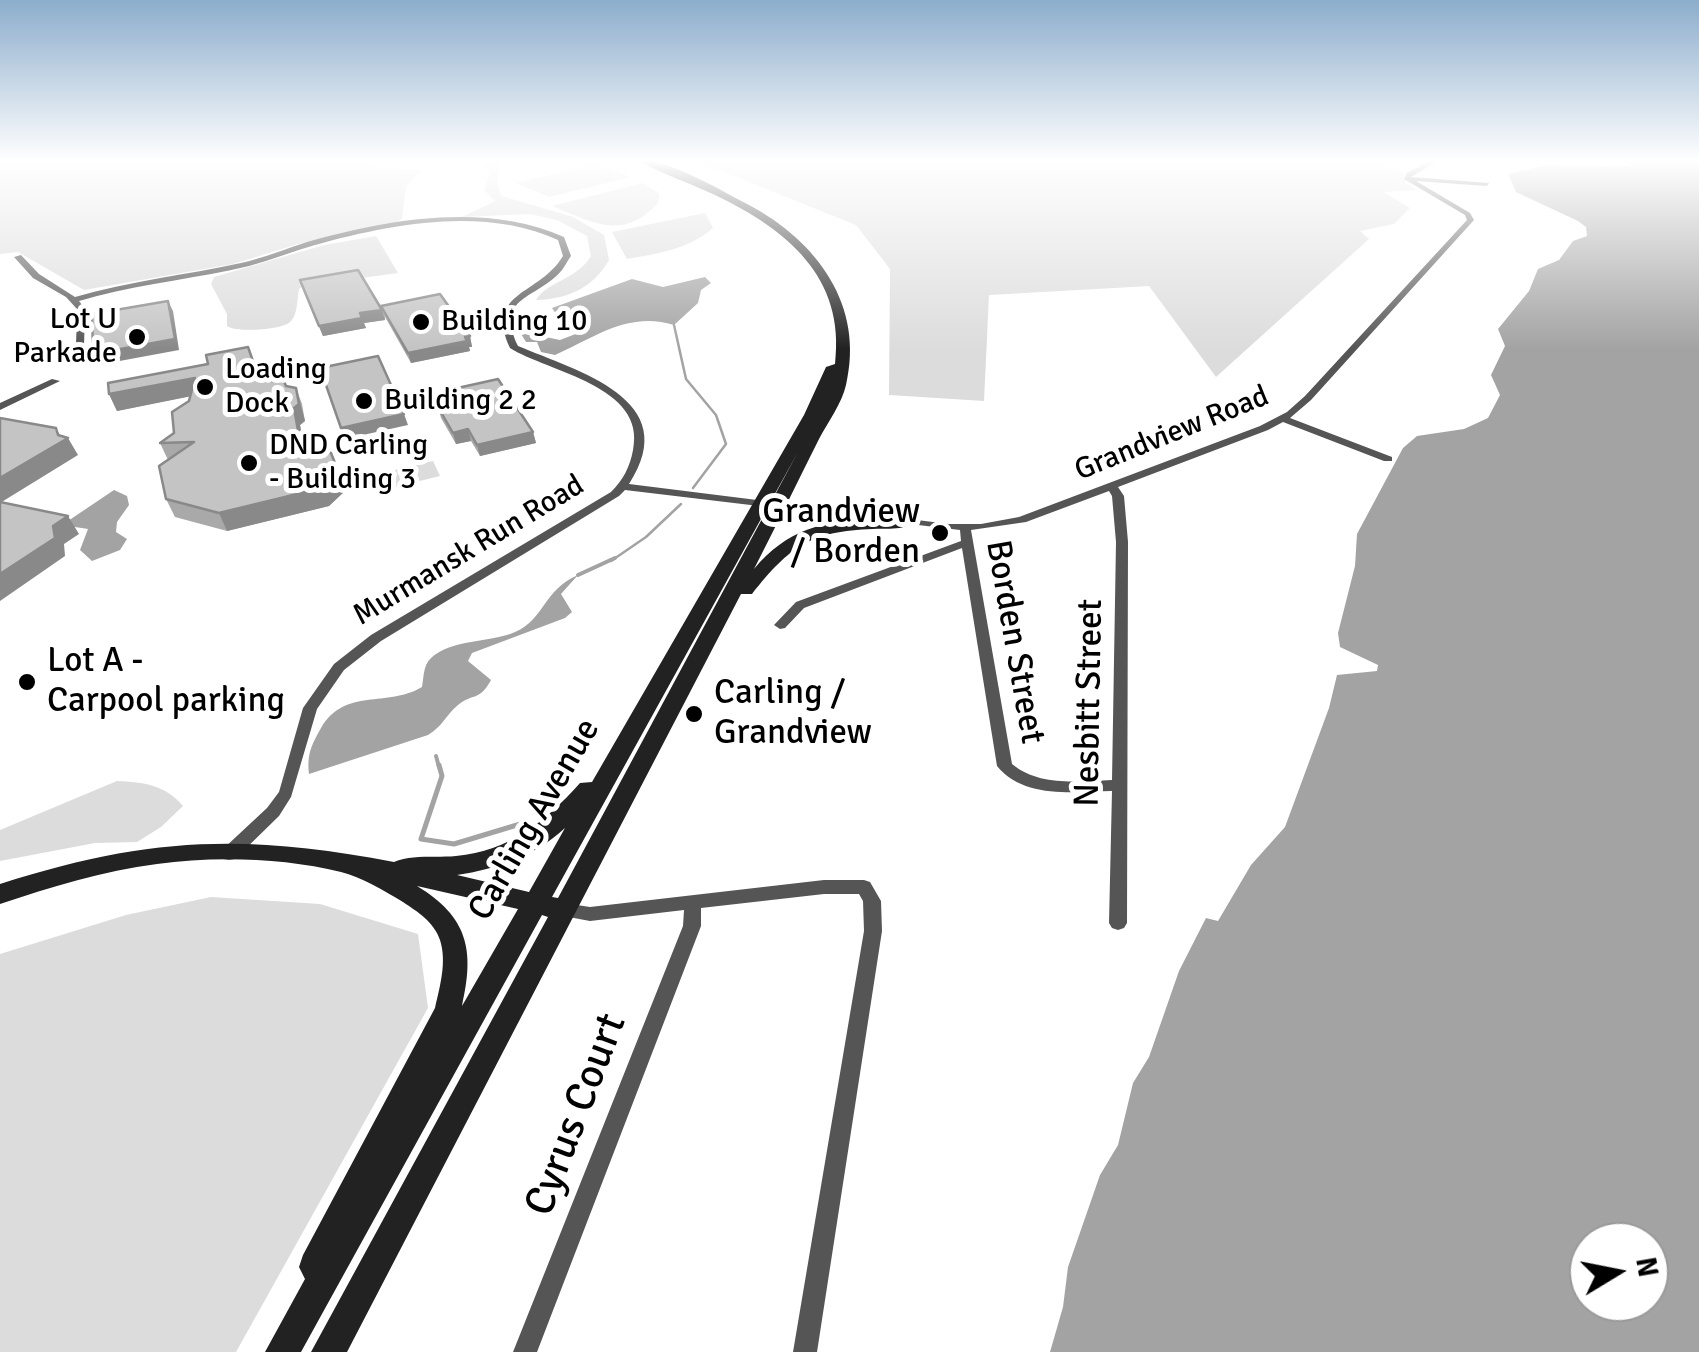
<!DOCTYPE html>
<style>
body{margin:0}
#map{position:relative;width:1699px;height:1352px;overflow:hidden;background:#fff;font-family:Signika,sans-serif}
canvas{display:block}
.north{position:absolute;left:1569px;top:1222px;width:100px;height:100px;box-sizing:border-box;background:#fff;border:2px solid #999;border-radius:50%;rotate:80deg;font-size:28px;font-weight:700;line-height:40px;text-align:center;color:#000}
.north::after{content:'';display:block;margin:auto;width:35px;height:45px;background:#000;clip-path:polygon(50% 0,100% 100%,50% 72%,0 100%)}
</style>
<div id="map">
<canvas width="1699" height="1352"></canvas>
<div class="north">N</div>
</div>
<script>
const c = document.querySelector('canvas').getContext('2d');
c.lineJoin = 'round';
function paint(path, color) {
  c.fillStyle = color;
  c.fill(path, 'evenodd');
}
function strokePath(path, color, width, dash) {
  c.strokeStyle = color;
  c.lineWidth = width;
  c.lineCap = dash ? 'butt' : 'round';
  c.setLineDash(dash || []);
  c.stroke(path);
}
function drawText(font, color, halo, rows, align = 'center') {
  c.font = font + ' Signika,sans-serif';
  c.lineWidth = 10;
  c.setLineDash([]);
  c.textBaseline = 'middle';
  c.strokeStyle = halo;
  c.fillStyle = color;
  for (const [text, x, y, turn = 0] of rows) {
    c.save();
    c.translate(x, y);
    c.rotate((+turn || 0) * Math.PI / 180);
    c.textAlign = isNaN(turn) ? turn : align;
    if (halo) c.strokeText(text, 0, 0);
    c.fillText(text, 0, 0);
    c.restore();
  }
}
const green = new Path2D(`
 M0 160H363L375 168 421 170 406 187 402 218 394 226 298 244 233 264 84 290 18 252 0 254Z
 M479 160H504C496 167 496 187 502 196L573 217 604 235 609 260C593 288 568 299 536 300 547 281 577 280 591 256L587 236 557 220 530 214 462 217 495 201 484 190 490 173Z
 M694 160H1371L1368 162 1404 173 1405 183 1417 190 1383 192 1410 208 1394 224 1360 231 1369 239 1216 377 1149 286 989 295 984 401 889 395 890 269 856 225Z
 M596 164 631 177 549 197 516 183Z
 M643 183 660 194 658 203C622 242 593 222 552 206Z
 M705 213 713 228C689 249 657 254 627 259L612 232Z
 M376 236 398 273 303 286 299 289C297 298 298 314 291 321 284 330 237 333 227 326V314L211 284 214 277 324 245Z
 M433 461 440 476 383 490 377 474Z
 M117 781C143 782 166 785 183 806L161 827 137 842 95 843 0 861V830Z
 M211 897 320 904 418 934 428 1008 236 1352H0V954L126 915Z`);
const water = new Path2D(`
 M1621 160H1699V1352H1050L1063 1307 1068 1267 1100 1175 1118 1145 1133 1083 1149 1057 1179 971 1206 918 1218 921 1251 865 1285 827 1329 708 1337 675 1377 671 1378 665 1340 647 1338 633 1355 566 1357 534 1403 448 1417 436 1464 429 1488 418 1500 395 1491 375 1505 346 1498 329 1529 291 1538 269 1559 260 1573 241 1587 236 1586 227 1578 221 1516 192 1508 174 1547 165 1632 166ZM1589 1242H1649V1302H1589Z
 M705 277 711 283 701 290 698 303 674 325C628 311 594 338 555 355L541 352 537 342H526L518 329 517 317 527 313 533 317 536 335 560 340 586 330 587 321 575 313 556 314 552 308 632 279 663 287Z
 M114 490 127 496 129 505 117 522 116 532 127 539 120 550 92 561 80 550 88 529 62 525Z
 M578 575 561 594 572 612 565 618 472 653 468 661 491 680C480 701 473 693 458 705 446 715 442 727 428 735L309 774C307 754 311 746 321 728 345 687 387 708 422 687 424 676 423 666 431 658 451 639 490 643 515 632 545 619 543 590 578 575Z`);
const streamFar2 = new Path2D(`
 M674 325 686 379 716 415 726 444 693 488
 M611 561 646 537 681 504`);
const streamFar1 = new Path2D(`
 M578 575 615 558
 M436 756 439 767`);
const stream = new Path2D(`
 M439 765 442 776 421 839 454 844 527 822`);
const minor = new Path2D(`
 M1432 160H1439L1411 177 1489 183 1487 186 1416 181 1470 213 1474 220 1311 400 1290 418 1392 457V461H1384L1283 422 1268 430 1118 487 1124 496 1128 542 1127 923 1124 928 1118 930 1112 928 1109 923 1112 791C1073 792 1024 799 997 766L962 548 804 608 785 628 780 629 774 625 796 602 961 541 960 530 625 490 619 496 381 641 344 670 317 709 291 797 279 816 235 859 229 860 223 859 221 854 223 849 267 808 279 792 303 708 334 664 371 635 611 492C623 480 630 467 633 450 647 386 548 372 510 348 484 291 539 296 563 256L558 240C484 206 391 224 315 245 293 251 272 260 249 266 199 278 147 283 97 296L79 301 85 309 84 346 71 365 68 366 63 363 76 346 77 309 66 297 33 278 14 257 21 255 39 274 75 297C129 281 186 275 241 263 264 258 285 249 307 242 388 219 485 202 564 237L571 256C570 257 563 269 562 270 537 300 494 295 518 346 577 371 685 399 629 484L949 524H981L1019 517 1260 426 1287 412 1305 396 1467 220 1465 215 1404 179 1407 173ZM1109 491 1112 496 1116 542 1112 780C1078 781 1040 787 1012 764L971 530 1026 522Z
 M52 379 60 381 0 410V403Z
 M824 880H864L870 882 881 901 882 931 817 1352H793L864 931 863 901 859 894H824L701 908V926L537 1352H513L683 926 684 910 590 921 558 915 555 910 558 905 564 903 590 907Z`);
const secondary = new Path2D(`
 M638 160C667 158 722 191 749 205 817 241 865 306 846 385 842 403 828 422 819 439 797 483 776 526 754 569 786 530 824 520 873 519 887 518 901 516 911 523 901 531 886 528 873 529 811 531 790 546 752 594H741L347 1352H311L548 917 542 915 301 1352H265L305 1279 299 1267 303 1255 435 1008C440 986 447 962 440 940 434 922 418 912 403 902 385 891 361 877 341 872 284 858 215 856 157 864 103 871 51 887 0 904V884C145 837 245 833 394 862 412 854 436 858 456 856 509 851 545 822 580 783L592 782 804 415 826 367 835 364C846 277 786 229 715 195 690 183 661 174 638 160ZM798 452 558 898 552 897ZM565 828 529 892 457 875C497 869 535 856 565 828ZM417 886 518 909 462 1006C475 950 468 917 417 886Z`);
const wall = new Path2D(`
 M303 290 382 309 470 336 472 347H469L470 351 411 363 385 317V320L364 323 366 328 323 336Z
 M286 386 296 388 302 404 305 421 300 425 304 444 346 490 329 506 227 531 175 517 166 499 168 460 160 443 174 433 190 396 117 411 109 394Z
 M444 391 533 432 536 443 480 456 471 441 456 444 441 418 438 407 449 405Z`);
const shadedWall = new Path2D(`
 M168 301 173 311 179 350 98 365 93 354Z
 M382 310 385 320 364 323 366 328 323 336 319 326 360 313Z
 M470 336 472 347H469L470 351 411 363 408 353Z
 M195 378 202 394 117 411 109 394Z
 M296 388 305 421 300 425 306 460 300 442 294 408Z
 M404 414 408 425 345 439 341 428Z
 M56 428 63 441 68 438 78 455 0 503V478Z
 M468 429 471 441 456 444 453 433Z
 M533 432 536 443 480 456 477 445Z
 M339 473 346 490 329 506 227 531 219 513Z
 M68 516 79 534 64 544 65 556 0 601V574L53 526Z`);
const building = new Path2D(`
 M358 270 382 310 360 313 362 318 319 326 300 280Z
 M440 294 470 336 465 337 467 341 408 353 381 306Z
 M168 301 175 339 93 354 92 314Z
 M248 347 260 381H284L286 386 296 388 299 404 294 408 300 442 331 453 339 473 322 488 219 513 166 499 159 466 194 442 160 443 174 433 172 412 189 401 195 378 109 394 108 383 208 364 206 355Z
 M378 356 404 414 341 428 320 368Z
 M498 379 533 432 477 445 468 429 453 433 438 407 452 404 444 391Z
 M0 418 56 428 58 435 68 438 0 478Z
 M0 502 68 516 53 526 55 538 0 574Z`);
const markers = [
 [421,322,10,"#000"],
 [137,337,10,"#000"],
 [205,387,10,"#000"],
 [364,401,10,"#000"],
 [249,463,10,"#000"],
 [940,533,10,"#000"],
 [27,682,10,"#000"],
 [694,714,10,"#000"]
];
const farPoinames = [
 ["Lot U",117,320,"right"],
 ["Parkade",117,354,"right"],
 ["Building 10",441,322],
 ["Loading",225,370],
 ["Dock",225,404],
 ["Building 2 2",384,401],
 ["DND Carling",269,446],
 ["- Building 3",269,480]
];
const farStreetnames = [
 ["Grandview Road",1172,434,-22],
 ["Murmansk Run Road",469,551,-31]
];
const poiNames = [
 ["Grandview",920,513,"right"],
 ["/ Borden",920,553,"right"],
 ["Lot A -",47,662],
 ["Carpool parking",47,702],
 ["Carling /",714,694],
 ["Grandview",714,734]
];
const streetNames = [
 ["Borden Street",1014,642,80],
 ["Nesbitt Street",1090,703,-89],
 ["Carling Avenue",535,820,-60]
];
const nearStreetnames = [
 ["Cyrus Court",577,1115,-69]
];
paint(green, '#dcdcdc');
paint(water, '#a3a3a3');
strokePath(streamFar2, '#a3a3a3', 2.5);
strokePath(streamFar1, '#a3a3a3', 4);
strokePath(stream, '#a3a3a3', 5);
paint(minor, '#555');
paint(secondary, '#222');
paint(wall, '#a9a9a9');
paint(shadedWall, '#898989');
paint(building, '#c4c4c4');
strokePath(building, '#898989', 2.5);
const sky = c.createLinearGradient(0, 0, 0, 349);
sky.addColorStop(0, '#8cadcc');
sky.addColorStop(0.46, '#fff');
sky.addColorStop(1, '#ffffff00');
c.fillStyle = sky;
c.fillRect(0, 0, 1699, 349);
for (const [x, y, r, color] of markers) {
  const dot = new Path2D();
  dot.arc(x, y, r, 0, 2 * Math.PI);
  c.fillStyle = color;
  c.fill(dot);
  strokePath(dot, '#fff', 4);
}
drawText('30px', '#000', '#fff', farPoinames, 'left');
drawText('30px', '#000', '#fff', farStreetnames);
drawText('35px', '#000', '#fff', poiNames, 'left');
drawText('35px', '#000', '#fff', streetNames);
drawText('42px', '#000', '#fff', nearStreetnames);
</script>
